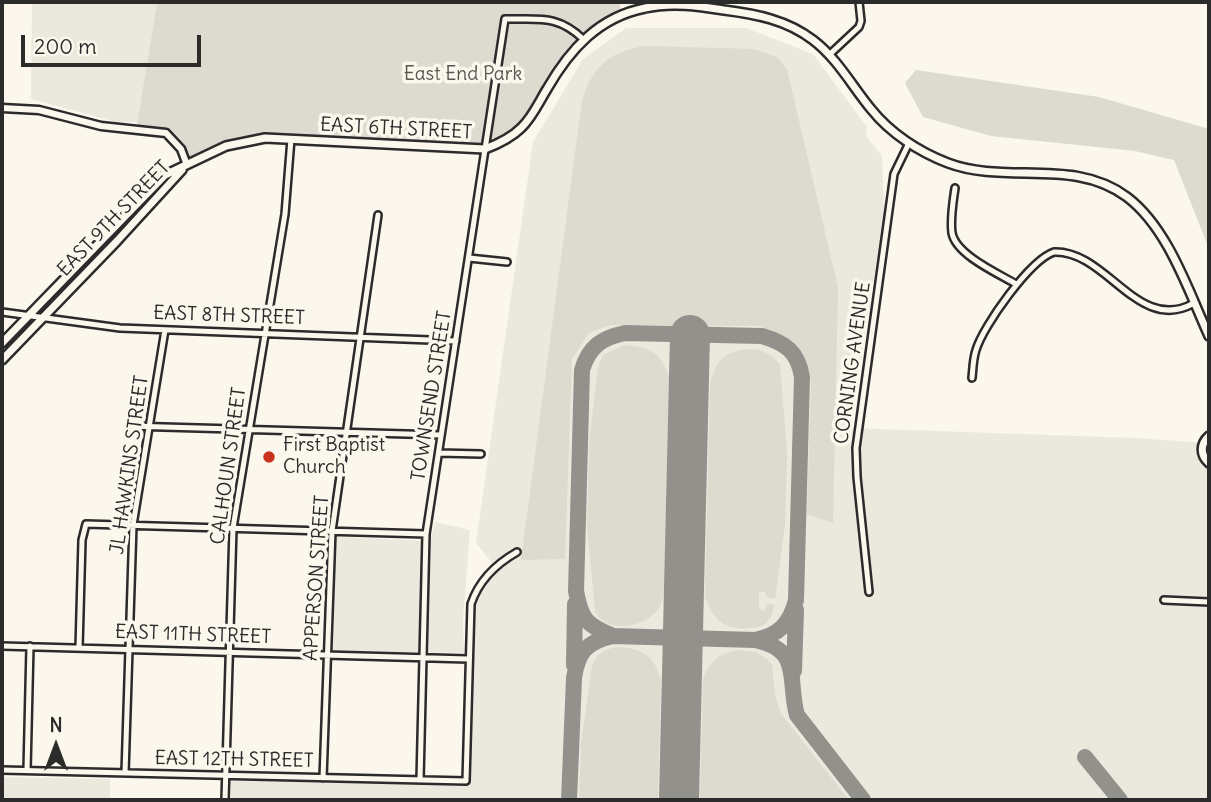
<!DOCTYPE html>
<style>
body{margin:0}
#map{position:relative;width:1211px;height:802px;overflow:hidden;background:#fbf7ec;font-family:Delius,sans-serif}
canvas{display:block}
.frame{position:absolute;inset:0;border:4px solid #2b2b2b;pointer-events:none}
.north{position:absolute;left:21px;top:711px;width:70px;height:70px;-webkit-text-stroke:5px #fbf7ec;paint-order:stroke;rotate:0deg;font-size:19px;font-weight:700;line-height:28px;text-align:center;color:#2b2b2b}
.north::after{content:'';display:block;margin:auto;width:24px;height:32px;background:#2b2b2b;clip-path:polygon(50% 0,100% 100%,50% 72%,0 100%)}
.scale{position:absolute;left:21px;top:35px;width:180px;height:32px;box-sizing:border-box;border:4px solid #2b2b2b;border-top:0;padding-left:9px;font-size:21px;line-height:24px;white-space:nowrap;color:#2b2b2b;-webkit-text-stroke:5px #fbf7ec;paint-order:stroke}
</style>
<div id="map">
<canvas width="1211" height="802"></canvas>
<div class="frame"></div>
<div class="north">N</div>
<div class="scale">200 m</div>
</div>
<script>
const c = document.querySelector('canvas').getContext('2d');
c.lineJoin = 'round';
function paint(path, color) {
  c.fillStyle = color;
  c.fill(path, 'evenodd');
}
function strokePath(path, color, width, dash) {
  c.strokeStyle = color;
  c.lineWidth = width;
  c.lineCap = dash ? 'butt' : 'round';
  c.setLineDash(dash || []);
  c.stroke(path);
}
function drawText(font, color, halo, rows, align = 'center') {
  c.font = font + ' Delius,sans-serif';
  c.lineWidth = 7;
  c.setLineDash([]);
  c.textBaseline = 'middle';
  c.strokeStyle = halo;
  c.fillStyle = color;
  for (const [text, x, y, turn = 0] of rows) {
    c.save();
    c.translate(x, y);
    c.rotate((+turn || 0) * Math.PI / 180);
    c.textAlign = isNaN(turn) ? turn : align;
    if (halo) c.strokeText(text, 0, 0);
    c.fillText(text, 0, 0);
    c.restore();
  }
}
const built = new Path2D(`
 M32 2H157L138 122H116L31 99Z
 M626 28H746L813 54 867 127 866 136 882 156 884 211 851 428 1134 438 1209 443V800H231V778L469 786 470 661 475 603 494 565 476 543 533 142 583 59Z
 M435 522 470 530 463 619 464 653 330 651 335 537 430 541Z
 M2 777 110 779V800H2Z`);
const green = new Path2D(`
 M157 2H620L621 15 583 39 524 126 485 149 291 139 250 141 226 146 187 165 181 149 166 133 136 131Z
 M646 46 754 49 777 57 787 69 838 288 833 523 807 514 811 380C804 345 792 336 758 326L611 325 589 333 572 359 565 559 521 560 582 100C593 66 610 51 646 46Z
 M916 70 1099 97 1209 129V249L1174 160 1135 151 991 136 923 117 905 83Z
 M624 345C650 348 659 350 669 376L664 592C663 597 661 604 659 608 649 624 618 633 602 620 599 618 597 614 595 611L587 525 589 443 598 368 603 355Z
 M750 349C764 350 771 354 780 364L787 452 785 525 775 599 767 597 765 592H759V609L766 611V604H775C773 609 772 616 769 620 765 626 757 628 750 628 724 631 713 619 705 597L710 383C718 357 724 352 750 349Z
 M620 647C644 649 654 657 661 679L658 800H579L581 743 592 666C597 652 606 648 620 647Z
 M738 650 756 652 767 659 772 665 775 695 781 714 849 800H700L703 680C708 662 719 653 738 650Z`);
const taxiway = new Path2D(`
 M613 636C586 625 581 619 576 591L582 370C589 347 601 338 625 333L762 336C786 343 798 352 802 377L796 600C790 624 779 635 755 640
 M574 665 575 604
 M794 671 796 610
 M1085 757 1120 800
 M569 800 574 678C578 652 586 642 613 636L755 640C803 650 787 680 797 715L863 800`);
const runway = new Path2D(`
 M679 800 690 335`);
const minor = new Path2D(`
 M829 55 859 27 861 21 859 2
 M955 188C953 202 950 219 952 233 956 255 999 274 1016 284
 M469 258 507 262
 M2 312 120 328 456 341
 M972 378C973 368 973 359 976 350 983 326 1030 260 1054 252 1107 250 1138 335 1194 303
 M129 426 441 435
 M439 453 481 454
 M869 592 857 477 856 448 894 174 909 143
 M1164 600 1209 602
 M2 646 468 659
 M79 648 82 540 86 524 426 534
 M2 770 466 781 471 604C479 580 496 564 517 552
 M27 770 30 646
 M125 773 133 525 165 330
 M323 778 332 531 378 215
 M420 780 426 534 505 19C539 20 557 14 583 39
 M225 800 233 528 285 214 291 139`);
const tertiary = new Path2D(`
 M2 108 39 110 101 126 166 133 181 149 187 165`);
const secondary = new Path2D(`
 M2 343 165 175 226 146 265 138 485 149C498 144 511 138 521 128 532 118 539 102 547 89 570 49 599 17 645 8 672 2 698 6 724 10 756 14 787 20 813 40 837 58 852 86 871 109 890 133 919 152 948 163 1006 185 1074 157 1127 197 1168 228 1188 290 1209 336
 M2 360 117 241 182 170
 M1209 436C1200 444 1200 455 1209 463`);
const markers = [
 [269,457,7,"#c8321e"]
];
const parkNames = [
 ["East End Park",463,75]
];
const streetNames = [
 ["EAST 6TH STREET",396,129,3],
 ["EAST 9TH STREET",114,219,-46],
 ["EAST 8TH STREET",229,316,2],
 ["CORNING AVENUE",853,363,-82],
 ["TOWNSEND STREET",432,396,-81],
 ["JL HAWKINS STREET",130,465,-82],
 ["CALHOUN STREET",229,466,-82],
 ["APPERSON STREET",317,578,-86],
 ["EAST 11TH STREET",193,635,2],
 ["EAST 12TH STREET",234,760,1]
];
const poiNames = [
 ["First Baptist",283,446],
 ["Church",283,468]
];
paint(built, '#ebe8de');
paint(green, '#dddad0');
strokePath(taxiway, '#93918c', 16);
strokePath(runway, '#93918c', 40);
strokePath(minor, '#2b2b2b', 10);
strokePath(tertiary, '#2b2b2b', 11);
strokePath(secondary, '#2b2b2b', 12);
strokePath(minor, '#fbf7ec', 5);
strokePath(tertiary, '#fbf7ec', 6);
strokePath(secondary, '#fbf7ec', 7);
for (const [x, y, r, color] of markers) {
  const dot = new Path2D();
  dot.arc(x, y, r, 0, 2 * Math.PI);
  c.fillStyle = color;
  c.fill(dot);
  strokePath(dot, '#fbf7ec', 2.5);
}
drawText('19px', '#585754', '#fbf7ec', parkNames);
drawText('19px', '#2b2b2b', '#fbf7ec', streetNames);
drawText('19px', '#2b2b2b', '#fbf7ec', poiNames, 'left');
</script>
